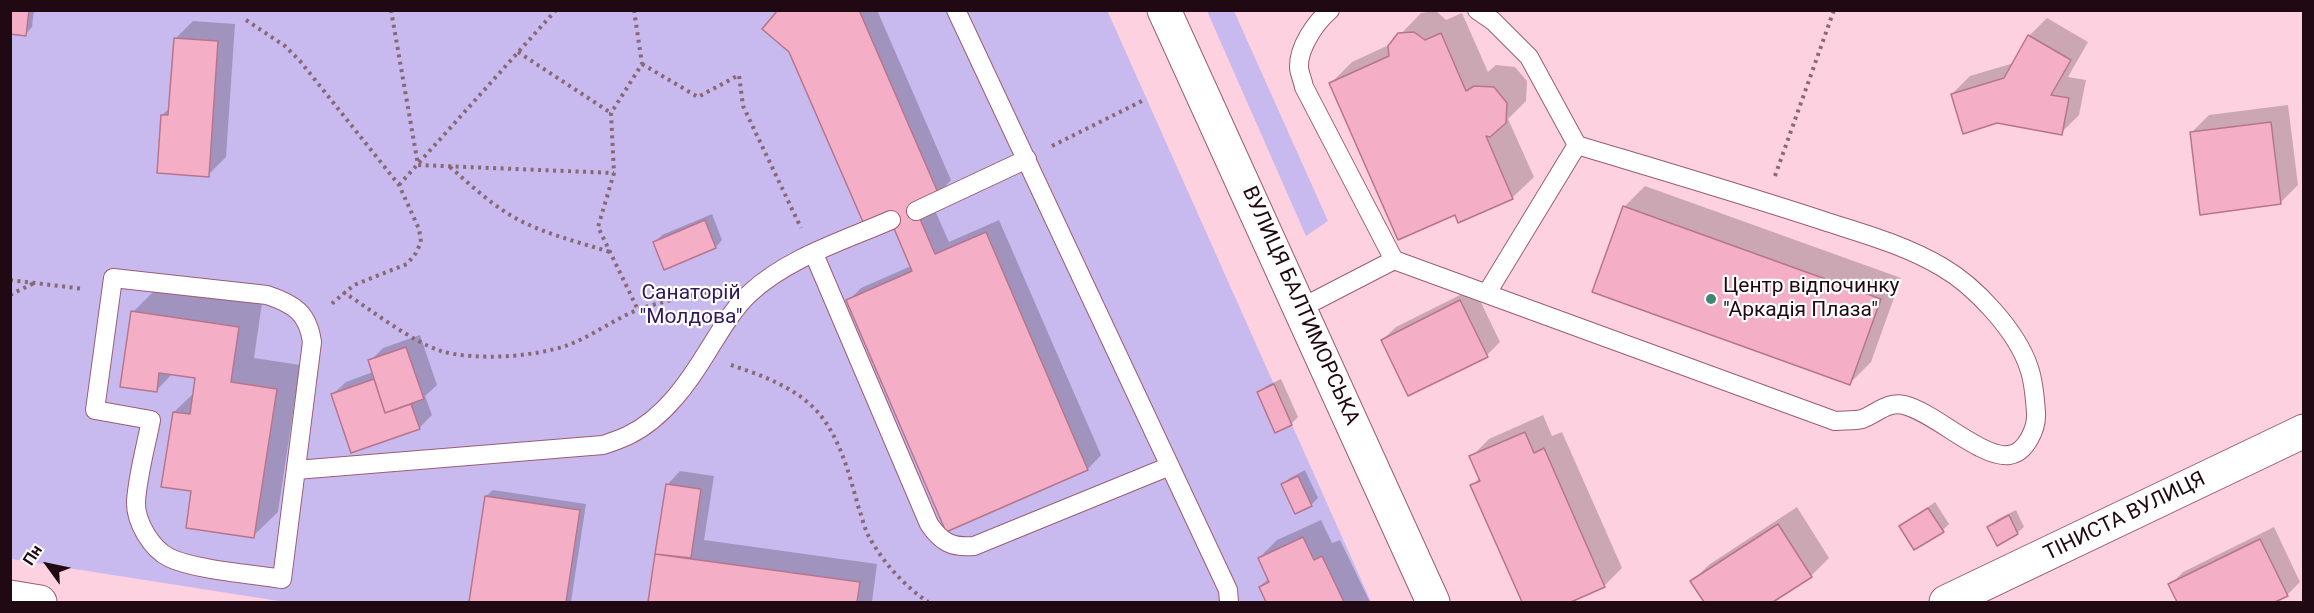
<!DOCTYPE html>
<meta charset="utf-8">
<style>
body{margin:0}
#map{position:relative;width:2314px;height:613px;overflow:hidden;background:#fdd1e0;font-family:Roboto,sans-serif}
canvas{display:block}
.frame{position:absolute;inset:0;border:12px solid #210913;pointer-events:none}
.north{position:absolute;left:18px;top:535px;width:60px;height:60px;-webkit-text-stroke:4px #fff;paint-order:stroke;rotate:303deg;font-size:16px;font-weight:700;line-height:24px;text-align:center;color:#210913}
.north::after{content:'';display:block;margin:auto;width:21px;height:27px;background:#210913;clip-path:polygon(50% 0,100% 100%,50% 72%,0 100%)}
</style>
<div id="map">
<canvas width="2314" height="613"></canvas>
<div class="frame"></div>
<div class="north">Пн</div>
</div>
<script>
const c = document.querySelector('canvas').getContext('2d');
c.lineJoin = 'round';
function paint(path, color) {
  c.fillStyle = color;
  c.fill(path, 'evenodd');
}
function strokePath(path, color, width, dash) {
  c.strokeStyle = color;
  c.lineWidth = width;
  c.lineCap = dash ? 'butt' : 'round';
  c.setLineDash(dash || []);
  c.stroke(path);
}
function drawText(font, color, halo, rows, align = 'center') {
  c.font = font + ' Roboto,sans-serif';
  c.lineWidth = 4.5;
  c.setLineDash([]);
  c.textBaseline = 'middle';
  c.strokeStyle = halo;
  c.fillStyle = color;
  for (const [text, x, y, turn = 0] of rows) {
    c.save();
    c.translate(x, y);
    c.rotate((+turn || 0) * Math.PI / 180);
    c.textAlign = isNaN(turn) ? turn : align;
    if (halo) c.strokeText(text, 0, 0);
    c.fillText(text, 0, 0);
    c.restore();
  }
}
const green = new Path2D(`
 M1107 10 1371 602H285L11 559V11Z
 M1207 11H1234L1328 221 1306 236Z`);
const shadow = new Path2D(`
 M10 10H34L32 27 26 34Z
 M780 10H877L951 180 938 194 929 197 949 242 999 220 1101 455 1088 469 947 530 848 301 861 288 911 266 887 210Z
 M1436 11 1446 20 1462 13 1488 72 1496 65 1515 67 1527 81 1526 101 1508 119 1534 177 1512 198 1459 221 1456 213 1331 83 1352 62 1391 44 1421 13Z
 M2047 18 2088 42 2068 77 2086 80 2079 115 2061 133 1952 94 1970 76 2014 63 2029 36Z
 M193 21 235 24 226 157 208 175 162 115 170 108 175 39Z
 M2288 105 2298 185 2280 203 2191 133 2209 115Z
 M1645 186 1901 278 1871 362 1850 383 1624 207Z
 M712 214 722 240 716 247 655 242 662 235Z
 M157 288 262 303 254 358 300 365 278 512 253 536 193 490 174 412 195 392 197 377 173 373 156 391 133 312Z
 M1474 288 1500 342 1487 355 1409 394 1382 340 1396 327Z
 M420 335 437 385 425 396 432 415 419 428 332 395 346 382 373 372 370 361 383 348Z
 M1281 379 1298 417 1291 424 1276 431 1259 393 1266 386Z
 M1543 415 1552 436 1562 432 1622 568 1604 586 1567 602H1524L1472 486 1480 477 1471 457 1489 439Z
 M1305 470 1318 498 1311 505 1283 484 1290 478Z
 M680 471 714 476 704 540 877 564 872 602H650L667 485Z
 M493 490 586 504 571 602H470L486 496Z
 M1935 502 1949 524 1943 530 1901 527Z
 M1797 507 1829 558 1811 576 1770 602H1706L1692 581 1710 564Z
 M2016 510 2024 527 2017 533 1989 527 1996 520Z
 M1321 520 1332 543 1340 540 1370 602H1268L1260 587 1269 578 1259 558 1277 540Z
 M2274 527 2300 582 2287 595 2271 602H2178L2170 585 2183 572Z`);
const building = new Path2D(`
 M10 10H29L26 36 10 34Z
 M778 10H859L939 195 914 205 935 254 986 232 1088 470 946 532 846 300 912 271 887 212 863 222 789 52 762 29Z
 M1414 32 1425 40 1441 33 1466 91 1474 86 1494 87 1507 103 1506 123 1490 137 1486 136 1513 199 1458 223 1455 215 1398 240 1329 83 1389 56 1388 46 1398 33Z
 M2028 35 2071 60 2051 95 2069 98 2062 135 1997 123 1963 134 1951 94 2004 78Z
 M174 38 218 41 209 177 157 173 161 115H168Z
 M2271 122 2281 204 2200 215 2190 132Z
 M1623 206 1881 299 1850 385 1592 292Z
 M705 220 716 248 664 270 653 242Z
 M1460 300 1488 357 1408 396 1381 340Z
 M131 311 239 327 231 382 277 389 254 538 186 528 191 491 161 487 173 412 190 414 195 378 159 373 157 392 120 387Z
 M406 347 424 399 385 413 368 360Z
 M374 379 385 413 411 404 420 429 351 453 331 394Z
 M1274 384 1292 425 1275 433 1257 392Z
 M1525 432 1534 453 1544 448 1605 587 1571 602H1522L1470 485 1480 481 1469 456Z
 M1298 476 1312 506 1295 514 1281 484Z
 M666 484 701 489 691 558 655 554Z
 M485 496 580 510 566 602H469Z
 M1928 508 1944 532 1914 550 1899 526Z
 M2009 515 2018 534 1997 546 1987 527Z
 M1778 524 1812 577 1773 602H1704L1690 581Z
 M1303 537 1314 560 1322 556 1344 602H1266L1259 587 1269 582 1258 558Z
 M2260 539 2288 596 2275 602H2177L2168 584Z
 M655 554 860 582 857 602H648Z`);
const path = new Path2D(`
 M391 10 418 165 614 173
 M634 10 642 64 611 113 614 173 598 227 638 310
 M246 20 285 46 300 61 399 185 419 229 421 242 416 253 407 264 354 285 329 306
 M518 52 611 113
 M642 64 698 97 739 75 743 106 801 228
 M1052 146 1146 99
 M450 167C473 187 497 210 525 223 552 236 582 243 610 252
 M1775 176 1834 10
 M399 185 556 10
 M10 280 84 289
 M343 292C372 310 410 341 441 351 474 361 535 357 568 345 592 336 613 320 637 310 661 301 688 297 713 291
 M10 295 34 283
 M731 365C764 376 803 390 824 420 843 447 850 478 859 509 862 517 864 527 868 535 882 561 903 585 928 602`);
const service = new Path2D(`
 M956 10 1228 590 1229 602
 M1330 10C1315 23 1298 48 1299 68 1300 75 1303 81 1304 87L1394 260 1835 421C1843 420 1854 421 1862 419 1876 414 1888 401 1904 405 1934 412 1982 459 2009 455 2026 453 2037 428 2036 413 2035 398 2034 382 2029 368 2017 331 1975 286 1942 267 1905 245 1864 234 1824 221 1742 194 1660 170 1577 145L1529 57 1493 21 1477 10
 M916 211 1027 159
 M814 254 929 524C941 542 952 548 974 546L1170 466
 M113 278 267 295C294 304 308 313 312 342L282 579C252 574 196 570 170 558 151 549 135 521 136 501 138 474 146 446 151 420L95 410Z
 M1487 293 1577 145
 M1301 308 1394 260
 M296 470 603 445C612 442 621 439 629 435 664 418 689 382 709 349 721 330 733 309 749 294 787 258 843 241 891 220`);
const minor = new Path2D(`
 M1946 602 2304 431`);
const tertiary = new Path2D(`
 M10 597 40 602`);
const secondary = new Path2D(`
 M1164 10 1433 602`);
const markers = [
 [1711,299,6,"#418374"]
];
const poiNames = [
 ["Центр відпочинку",1723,287],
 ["\"Аркадія Плаза\"",1723,311]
];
const parkNames = [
 ["Санаторій",691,294],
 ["\"Молдова\"",691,318]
];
const streetNames = [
 ["ВУЛИЦЯ БАЛТИМОРСЬКА",1300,306,66],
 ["ТІНИСТА ВУЛИЦЯ",2125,517,-26]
];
paint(green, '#c8baef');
paint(shadow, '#0003');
paint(building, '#f4aec6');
strokePath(building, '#b7758d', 1.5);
strokePath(service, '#9b5c74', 20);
strokePath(minor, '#9b5c74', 35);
strokePath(tertiary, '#9b5c74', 35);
strokePath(secondary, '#9b5c74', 35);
strokePath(path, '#896874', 4, [3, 4.5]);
strokePath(service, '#fff', 18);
strokePath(minor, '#fff', 33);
strokePath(tertiary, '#fff', 33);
strokePath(secondary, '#fff', 33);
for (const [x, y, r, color] of markers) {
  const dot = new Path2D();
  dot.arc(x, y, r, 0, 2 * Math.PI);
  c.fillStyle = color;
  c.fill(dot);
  strokePath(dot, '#fff', 2);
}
drawText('21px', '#210913', '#fff', poiNames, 'left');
drawText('21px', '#33185d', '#fff', parkNames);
drawText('21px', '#210913', '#fff', streetNames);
</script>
